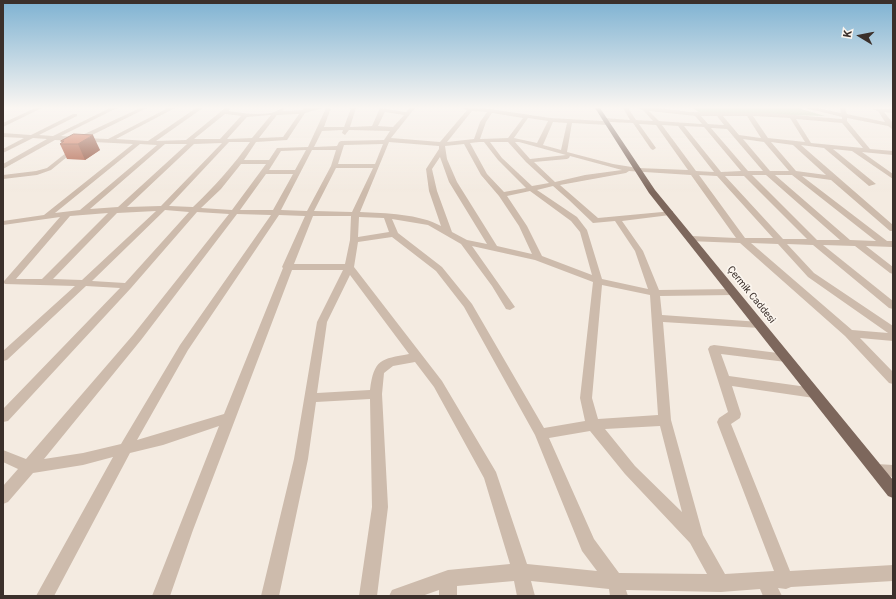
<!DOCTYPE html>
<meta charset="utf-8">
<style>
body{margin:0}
#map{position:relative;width:896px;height:599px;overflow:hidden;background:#f4ebe1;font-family:Roboto,sans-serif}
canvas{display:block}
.frame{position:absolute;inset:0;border:4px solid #3b302b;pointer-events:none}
.north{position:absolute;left:840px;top:16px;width:40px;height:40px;-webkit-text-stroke:3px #fbf5ee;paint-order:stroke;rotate:280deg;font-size:11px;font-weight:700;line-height:16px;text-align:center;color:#3b302b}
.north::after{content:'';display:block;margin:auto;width:14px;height:18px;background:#3b302b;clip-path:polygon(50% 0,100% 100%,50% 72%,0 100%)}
</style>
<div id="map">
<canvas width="896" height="599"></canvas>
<div class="frame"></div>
<div class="north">K</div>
</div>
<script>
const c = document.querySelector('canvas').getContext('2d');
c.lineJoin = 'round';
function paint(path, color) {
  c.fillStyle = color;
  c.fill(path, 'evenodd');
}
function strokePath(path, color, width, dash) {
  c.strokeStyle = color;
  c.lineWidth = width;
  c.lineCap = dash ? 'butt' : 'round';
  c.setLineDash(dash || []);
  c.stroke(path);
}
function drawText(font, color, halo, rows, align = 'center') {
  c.font = font + ' Roboto,sans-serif';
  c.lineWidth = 3.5;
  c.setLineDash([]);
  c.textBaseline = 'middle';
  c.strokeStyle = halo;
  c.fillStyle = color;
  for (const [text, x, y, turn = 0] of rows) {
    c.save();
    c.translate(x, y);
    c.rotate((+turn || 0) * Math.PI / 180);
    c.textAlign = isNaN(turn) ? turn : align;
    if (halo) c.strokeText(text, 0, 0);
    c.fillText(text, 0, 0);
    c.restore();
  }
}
const green = new Path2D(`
 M693 108H798L825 116 700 113Z`);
const minor = new Path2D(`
 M35 108H42L3 127V123Z
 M110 108H117L61 136 78 137 140 108H147L86 138 108 139 168 108H175L116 139 148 141 196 108H203L156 141 186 140 225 108H230L229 111C242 113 260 116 274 112 278 111 280 108 285 108L282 111 302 110 304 108H323L305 113 287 140 256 142 244 160H269L277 148 308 147 326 108H331L324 127H344L351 108H356L350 127 372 126 380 108 406 112 410 108H415L391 138 440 142 467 110 463 108 490 109 551 118 603 121V119L605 118 630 120 623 108H628L636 120 653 121 643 110 639 108H658L691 112 772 113 842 119V117L805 108H817L841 113 840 108H845L847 114 885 122 878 111 872 109H893V113L884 112 893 123 892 129 888 126 847 118V121L870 149 893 151V155L862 152 893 174V179L852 151 833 149 876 184 869 186 824 148 801 145 893 225V231H890L831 180 802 176 887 241H893V247L866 246 893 267V274L890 273 855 246 823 245 893 301V309L889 308 813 245 787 244 814 273 893 326V341L860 338 893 372V384L889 383 845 336 740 243 688 241 687 239 691 236 736 238 691 175 629 171 626 173 560 185 598 218 673 211V215H670L622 221 643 251 659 290 733 289 738 292 733 295 660 296 662 315 760 322 765 325 760 328 663 322 671 420 703 535 725 574 774 571 717 422 719 418 728 412 708 349 710 346 714 345 786 354 790 355 792 358 790 361 786 362 721 354 729 376 814 388 818 390 820 393 818 396 814 398 732 386 741 414 740 418 731 424 790 571 893 565V581L791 587 786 589 778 588 782 596H763L760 589 721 592 626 590 628 596H610L609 589 531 581 535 596H517L514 581 457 586V596H439V590L422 596H389L392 590 448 570 510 564 484 478 434 387 415 362 393 366 384 373 382 394 388 507 377 596H359L372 507 370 399 316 402 308 459 279 596H261L294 459 317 322 343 270H292L193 530 170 596H152L219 426 163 445 130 453 54 596H36L113 457 83 465 33 473 8 502 3 504V486L18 469 3 462V450L26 459 133 335 229 214 197 212 131 288 8 421 3 422V409L120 288 86 286 7 360 3 361V351L75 286 5 284 3 282 5 280 60 217 3 225V221L44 215 133 144 55 140 3 169V164L47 139 33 138 3 153V149L24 138 3 137V133L31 135 73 114H77V116L39 135 53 136ZM472 111 487 112 480 122 474 139 447 142ZM649 111 695 116 702 124 659 121ZM385 112 404 115 393 127 378 126ZM492 113 523 118 508 138 480 139 486 122ZM225 114 241 116 220 139H194ZM299 114 283 137 259 138 277 115ZM271 115 252 138 227 139 247 117ZM701 116H717L724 125 708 124ZM723 116H747L761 138 739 135ZM753 116 790 118 805 142 768 138ZM528 118 548 121 537 143 514 138ZM796 119 842 123 863 148 811 143ZM553 122 567 123 561 150 543 145ZM609 122 633 123 651 149 653 150 656 148 639 124 656 125 688 170 638 168 613 164 567 152 572 123 607 125 609 124ZM662 125 678 126 714 172 696 171ZM684 126 704 127 741 171 721 172ZM711 128 727 129 763 171H748ZM343 130 342 133 345 135 349 130 390 131 384 140 341 141 339 142 337 146 314 147 322 131ZM743 139 764 142 789 171H770ZM229 142H250C233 166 214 187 193 207L169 206ZM389 142 439 146V149L426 169 429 191 441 226C420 214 385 213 360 212ZM479 142H484L498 160 526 188 504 192 487 174 470 143ZM490 142H508L526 162 549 183 532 186 502 158ZM515 142H519L566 155 530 159ZM771 142 793 145 826 175 796 171ZM222 143 161 206 127 207 194 144ZM140 144 157 145 80 210 55 213ZM165 144H187L118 207 90 209ZM383 144 375 164H338L344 145ZM464 144 481 175 499 196 519 226 532 254 497 246 457 182 447 159 445 146ZM306 150 295 170H269L281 151ZM312 150H336L331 166 307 211 281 210ZM570 156 622 170 585 175 555 182 534 162 567 159 569 158ZM440 157 449 182 487 244 467 240 452 232 437 191 432 169ZM241 164H266L232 210 201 208 221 189ZM336 168H373L352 212 314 211ZM266 174H293L273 210H240ZM699 175 717 176 773 238H745ZM752 175H766L840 240H817ZM775 175H792L876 241 850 240ZM725 176H744L807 239H783ZM553 186 569 200 593 223 615 221 635 251 648 289 602 279 587 230 577 217 537 190ZM530 191 571 221 580 232 592 275 542 256 527 226 507 196ZM165 210 189 212 125 283 92 281ZM156 211 82 280 53 279 117 213ZM108 213 42 279H16L70 216ZM237 214 271 215 180 345 121 444 83 453 44 459 141 340ZM279 215 305 216 282 267 283 268 224 414 137 440 188 350ZM313 216H351L350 240 345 264H294ZM359 217 384 218 389 232 358 237ZM392 219 428 225 461 244 492 286 506 309 510 310 515 307 472 246 535 260 593 282 580 398 585 421 544 428 472 304 442 267 398 233ZM392 237 436 271 464 307 535 435 582 551 597 571 527 564 496 472 442 381 354 267 358 242ZM751 243 778 244 808 277 888 333 852 330ZM350 275 409 354C381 359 374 359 370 390L317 393 327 322ZM602 285 650 295 658 415 598 419 592 398ZM660 426 682 512 635 466 605 429ZM590 431 625 474 690 543 707 574 619 573 594 539 549 438Z
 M76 145 78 146V148L51 170 37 175 3 179V175L36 171 47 168Z
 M877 464 893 465V477L872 474 870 470 872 466Z`);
const major = new Path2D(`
 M595 108H600L655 190 893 480V498L888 496 649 193Z`);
const wall = new Path2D(`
 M74 134 100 150 85 160 67 159 60 144 62 143 61 141Z`);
const shadedWall = new Path2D(`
 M93 135 100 150 85 160 78 144Z`);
const building = new Path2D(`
 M74 134 93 135 78 144H60L64 141H61Z`);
const streetNames = [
 ["Çermik Caddesi",751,295,51]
];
paint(green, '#b8c4a0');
paint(minor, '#cdbbac');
paint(major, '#7d675c');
paint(wall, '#ac5a40');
paint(shadedWall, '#8c4a34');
paint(building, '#c8694b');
strokePath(building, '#8c4a34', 1);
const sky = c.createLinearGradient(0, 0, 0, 192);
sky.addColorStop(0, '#7eb2d2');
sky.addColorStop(0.56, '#faf6f2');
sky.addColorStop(1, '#faf6f200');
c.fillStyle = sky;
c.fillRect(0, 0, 896, 192);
drawText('10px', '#3b302b', '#fbf5ee', streetNames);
</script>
